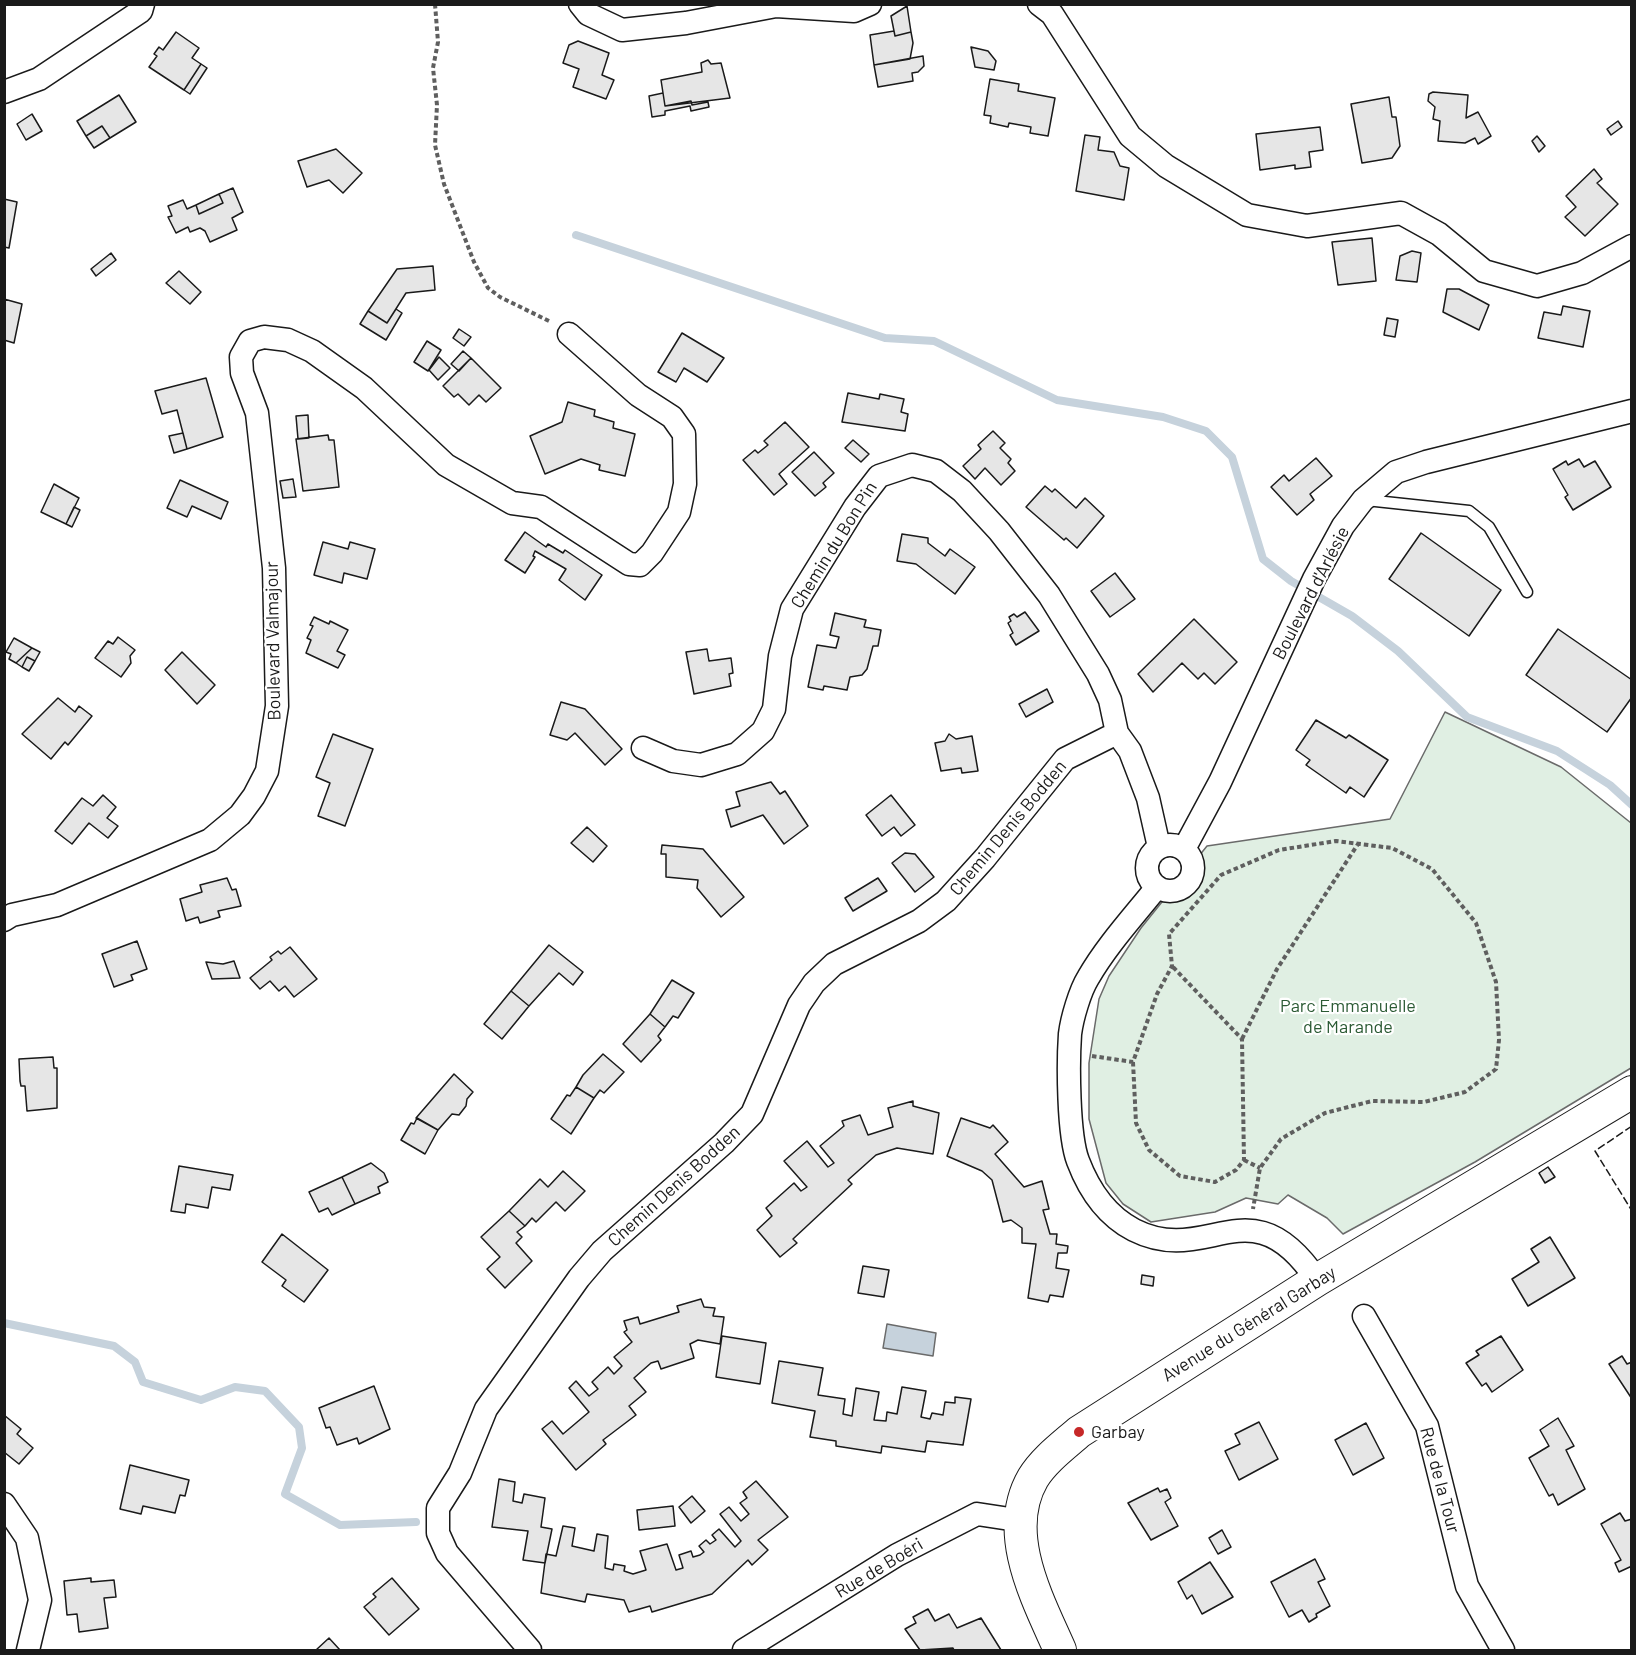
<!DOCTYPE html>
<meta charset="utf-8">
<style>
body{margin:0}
#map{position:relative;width:1636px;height:1655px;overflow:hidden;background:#fff;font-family:Barlow,sans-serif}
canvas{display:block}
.frame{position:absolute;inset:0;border:6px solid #1a1a1a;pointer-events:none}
</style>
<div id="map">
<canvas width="1636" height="1655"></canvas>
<div class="frame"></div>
</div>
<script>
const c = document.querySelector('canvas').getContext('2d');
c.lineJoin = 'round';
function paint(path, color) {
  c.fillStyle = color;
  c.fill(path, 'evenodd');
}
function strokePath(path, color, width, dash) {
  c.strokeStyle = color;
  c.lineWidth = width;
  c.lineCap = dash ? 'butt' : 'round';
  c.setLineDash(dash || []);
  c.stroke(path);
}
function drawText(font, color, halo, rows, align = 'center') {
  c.font = font + ' Barlow,sans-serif';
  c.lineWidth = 4.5;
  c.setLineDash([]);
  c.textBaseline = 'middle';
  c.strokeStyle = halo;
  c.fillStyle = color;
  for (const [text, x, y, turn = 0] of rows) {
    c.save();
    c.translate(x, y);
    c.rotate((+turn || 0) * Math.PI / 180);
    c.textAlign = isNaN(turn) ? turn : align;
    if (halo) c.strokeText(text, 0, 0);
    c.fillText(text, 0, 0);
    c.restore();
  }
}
const green = new Path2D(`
 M1445 712 1561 767 1631 823V1068L1475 1162 1343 1234 1327 1218 1288 1195 1278 1204 1246 1198 1215 1212 1151 1222 1123 1204 1106 1183 1089 1119V1063L1099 999 1109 976 1141 928 1207 846 1390 819Z`);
const water = new Path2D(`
 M887 1324 936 1333 933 1356 883 1348Z`);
const stream = new Path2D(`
 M576 235 885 338 934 341 1057 400 1163 417 1206 431 1232 457 1263 559 1291 581 1352 616 1398 651 1467 717 1557 751 1610 785 1632 805
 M4 1323 114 1346 135 1362 143 1382 201 1400 235 1387 265 1391 299 1427 302 1448 285 1494 340 1525 416 1522`);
const building = new Path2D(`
 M907 6 911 32 895 36 891 16Z
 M894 31 895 36 911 32 913 43 910 59 874 65 870 35Z
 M176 32 199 48 192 58 201 64 184 90 149 67 157 56 154 54 159 47 163 50Z
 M578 41 609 53 602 75 614 80 606 99 573 87 579 69 563 63 569 45Z
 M971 47 988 51 996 61 994 70 975 67Z
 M923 56 924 66 918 72 912 73 913 81 878 87 874 65Z
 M708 60 711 64 721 63 730 98 665 106 661 80 702 72 701 63Z
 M201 64 207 68 190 94 184 90Z
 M990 79 1019 84 1018 91 1055 98 1048 136 1030 133 1031 127 1009 123 1008 127 990 123 991 116 984 115Z
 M1433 92 1468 95 1466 118 1478 112 1491 136 1478 144 1475 138 1465 143 1438 141 1440 121 1433 119 1435 107 1428 101 1429 94Z
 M663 93 665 106 691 101 692 105 708 102 709 107 691 111 690 106 665 111V115L652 117 649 96Z
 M119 95 136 122 110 138 102 126 86 136 77 121Z
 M1389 97 1392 117H1396L1400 146 1392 158 1362 163 1351 104Z
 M32 114 42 131 26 140 17 124Z
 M1618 121 1622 127 1611 135 1607 129Z
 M102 126 110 138 94 148 86 136Z
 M1320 127 1323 150 1309 152 1311 167 1295 169V165L1260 170 1256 134Z
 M1085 135 1100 137 1098 150 1114 152 1120 166 1129 168 1124 200 1076 191Z
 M1537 136 1545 146 1539 152 1532 141Z
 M336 149 362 173 343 193 329 180 307 187 298 161Z
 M1594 169 1602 179 1597 183 1618 204 1585 236 1565 217 1576 207 1566 196Z
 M233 188 243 212 232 218 237 230 210 242 205 231 200 228 190 232 188 227 176 233 168 217 172 216 168 206 183 200 187 209 196 205 199 214 223 203 219 194Z
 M219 194 223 203 199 214 196 205Z
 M4 199 17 202 9 248 4 247Z
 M1372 238 1376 281 1338 285 1332 242Z
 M1412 251 1421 253 1417 282 1396 280 1400 256Z
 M111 253 116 260 96 276 91 269Z
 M433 266 435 290 406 293 387 323 368 311 397 269Z
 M179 271 201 292 190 304 166 283Z
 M1447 289H1459L1489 305 1479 330 1443 312Z
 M4 299 22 304 14 343 4 340Z
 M1563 306 1590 311 1583 347 1538 338 1544 312 1561 315Z
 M396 309 402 313 386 340 360 324 368 311 387 323Z
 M1387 318 1398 320 1395 337 1384 335Z
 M459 329 471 337 464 346 453 338Z
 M682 333 724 358 707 382 684 368 676 382 658 372Z
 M427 341 441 350 428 371 414 362Z
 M463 351 471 358 459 371 451 364Z
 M439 357 450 368 438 380 429 370Z
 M471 358 501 388 486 402 479 395 469 405 458 394 454 397 443 386Z
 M206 378 223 437 187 449 177 410 162 414 155 391Z
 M848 393 879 399 880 394 904 399 901 412 908 414 905 431 842 422Z
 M568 402 595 410 594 416 614 422 613 428 635 434 625 476 599 470 600 465 581 459 545 474 530 436 562 422Z
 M308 415 309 438 298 439 296 416Z
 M785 422 809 447 779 474 787 484 774 495 743 460 755 450 758 453 768 445 764 441Z
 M993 431 1005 443 1000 448 1011 459 1008 463 1015 471 1001 485 985 468 975 479 963 466 981 449 978 445Z
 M183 433 187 449 174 453 169 436Z
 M328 435 329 440H334L339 487 303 491 296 439Z
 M853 440 869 454 861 462 845 448Z
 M814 452 834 473 823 483 826 487 815 496 792 472Z
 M1316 458 1332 476 1310 494 1314 500 1297 515 1271 487 1284 475 1289 481Z
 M1579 459 1584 467 1595 461 1611 487 1573 510 1565 497 1568 495 1553 469 1566 461 1568 465Z
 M293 479 296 497 283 498 280 481Z
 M180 480 228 502 221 519 192 506 187 517 167 508Z
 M54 484 79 498 66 524 41 512Z
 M1045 486 1052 492 1055 489 1076 508 1085 498 1104 516 1077 548 1066 538 1064 540 1026 507Z
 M74 507 80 510 72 527 66 524Z
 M525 532 546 547 548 544 563 553 565 550 602 575 585 600 559 580 566 569 535 551 533 556 535 557 525 573 505 560Z
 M1421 533 1501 590 1469 636 1389 579Z
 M902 534 928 538V543L945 556 950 549 975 567 955 594 916 564 897 561Z
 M323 542 348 549 350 542 375 549 367 579 344 573 342 583 314 575Z
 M1115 573 1135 599 1110 617 1091 591Z
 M1025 612 1039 631 1016 645 1010 635 1013 633 1008 623 1011 621 1009 617 1014 614 1017 617Z
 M835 613 866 620 864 627 881 630 878 646H873L867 669 862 675 850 677 847 690 824 686 823 690 808 687 817 645 836 648 839 637 830 635Z
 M314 617 329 624 330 621 348 630 337 651 345 655 338 668 306 653 311 640 307 638 313 626 310 625Z
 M1194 619 1237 662 1215 684 1204 673 1198 679 1182 663 1153 692 1138 674Z
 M1558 629 1632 680V697L1607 732 1526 675Z
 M118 637 135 650 130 656 131 663 121 677 95 658 108 641 113 644Z
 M14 638 32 648 16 663 9 659 11 654 6 652Z
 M32 648 40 652 35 661 27 657 22 667 16 663Z
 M707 649 709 661 731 658 733 673 729 674 731 686 694 694 686 652Z
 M182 652 215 685 197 704 165 670Z
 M27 657 35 661 29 671 22 667Z
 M1047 689 1053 702 1026 717 1019 704Z
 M58 698 75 712 79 706 92 716 68 745 65 742 51 759 22 734Z
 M561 702 585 709 622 749 605 765 575 733 567 740 550 735Z
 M1316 720 1346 738 1349 735 1388 760 1364 797 1350 787 1346 793 1306 765 1310 760 1296 750Z
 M333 734 373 749 345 826 318 816 330 783 316 777Z
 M949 734 956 739 972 736 978 771 962 773 961 768 941 771 935 743 945 741Z
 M771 782 780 794 785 791 808 826 784 844 763 815 731 827 726 810 740 806 736 792Z
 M103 795 116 807 107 818 118 826 108 838 89 823 72 844 55 831 82 798 93 806Z
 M891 795 915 825 901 836 894 827 882 836 866 815Z
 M587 827 607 846 593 862 571 843Z
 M662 845 703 849 744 897 721 917 697 888 698 880 666 877V854H661Z
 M905 853 915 854 934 877 915 892 892 863Z
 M227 878 232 890 236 889 241 906 218 911 220 917 200 923 198 917 186 921 180 899 202 892 200 885Z
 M878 878 887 891 853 911 845 898Z
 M137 941 147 969 131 975 133 980 114 987 102 954Z
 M549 945 583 972 573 985 559 973 529 1006 511 991Z
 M290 947 317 979 294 997 285 986 279 991 270 981 260 989 250 978 272 960 270 957 278 951 281 954Z
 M234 961 240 978 212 979 206 962 223 964Z
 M672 980 694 993 678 1018 673 1016 665 1027 650 1014Z
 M511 991 529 1006 502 1039 484 1024Z
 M650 1014 665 1027 658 1036 661 1040 641 1062 623 1044Z
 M603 1054 624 1072 604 1093 600 1090 594 1098 576 1087 583 1075Z
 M53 1057 54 1068H57V1108L27 1111 25 1086H21L20 1081 19 1059Z
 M454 1074 473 1092 467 1099 466 1106 459 1115 452 1114 438 1130 416 1118Z
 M576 1087 594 1098 571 1134 551 1119 567 1095 570 1096Z
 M913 1101V1106L939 1113 933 1154 897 1148 876 1155 848 1180 852 1184 793 1239 797 1243 780 1257 757 1230 772 1216 766 1208 794 1183 801 1191 807 1187 784 1161 807 1141 828 1167 834 1163 820 1146 844 1126 842 1121 860 1115 868 1135 893 1127 888 1108Z
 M417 1118 438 1130 425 1154 401 1140 411 1123 414 1124Z
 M961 1118 990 1128 993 1125 1008 1142 995 1154 1024 1187 1042 1181 1049 1209 1043 1210 1050 1234H1057L1056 1244 1068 1246 1067 1253H1058L1056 1268 1069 1270 1063 1297 1050 1295 1048 1302 1028 1298 1036 1244 1022 1243V1228L1011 1220 1003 1222 992 1180 982 1171 947 1156Z
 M371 1163 384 1173 388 1182 378 1187 380 1193 355 1204 342 1177Z
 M179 1166 233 1175 230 1190 212 1187 208 1208 186 1204 185 1213 171 1211Z
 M1548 1167 1555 1177 1545 1183 1539 1173Z
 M563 1171 585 1191 565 1211 556 1202 536 1222 532 1218 525 1226 509 1211 540 1179 548 1187Z
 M342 1177 355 1204 332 1215 328 1208 319 1212 309 1192Z
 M509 1211 525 1226 517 1232 522 1237 516 1243 532 1261 505 1288 487 1269 500 1257 481 1237Z
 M282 1234 328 1270 304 1302 282 1286 286 1280 262 1262Z
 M1550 1237 1575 1278 1528 1306 1512 1279 1539 1262 1531 1249Z
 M863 1266 889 1270 884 1297 858 1293Z
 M1142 1275 1154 1277 1153 1286 1141 1284Z
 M701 1299 704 1307 715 1308 713 1316 724 1317 720 1344 698 1340 690 1344 694 1358 661 1369 658 1361 651 1363 634 1378 646 1392 629 1406 636 1415 603 1440 606 1444 576 1470 542 1429 552 1421 563 1434 589 1412 569 1388 576 1381 589 1396 598 1389 592 1382 608 1367 614 1374 622 1366 614 1357 632 1342 624 1332 627 1330 624 1321 638 1317 640 1324 679 1312 677 1306Z
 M722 1336 766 1343 760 1384 716 1377Z
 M1501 1336 1523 1370 1492 1392 1486 1383 1482 1386 1466 1363 1479 1355 1476 1351Z
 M1622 1356 1627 1364 1632 1362V1399L1609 1364Z
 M779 1361 823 1368 818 1395 845 1399 843 1414 852 1416 856 1388 879 1392 874 1420 886 1421 887 1412 897 1414 902 1387 926 1391 921 1417 930 1419 932 1413 943 1415 945 1402 955 1403V1397L971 1399 963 1445 927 1441 925 1452 882 1446 881 1453 836 1446V1441L810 1437 815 1411 772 1403Z
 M374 1386 390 1429 359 1444 357 1438 337 1445 330 1427 326 1428 319 1408Z
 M4 1415 21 1429 17 1434 33 1448 19 1464 4 1452Z
 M1558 1418 1574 1446 1566 1450 1585 1489 1558 1505 1553 1494 1549 1496 1529 1458 1549 1446 1540 1430Z
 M1259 1422 1278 1459 1239 1480 1225 1451 1240 1444 1235 1434Z
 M1366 1423 1384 1458 1353 1475 1335 1440Z
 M130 1465 189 1480 185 1496 180 1495 175 1513 143 1506 141 1514 120 1509Z
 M499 1479 515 1482 513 1501 522 1503 524 1494 545 1498 541 1527 552 1529 545 1563 523 1560 528 1531 492 1527Z
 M756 1481 788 1517 758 1540 768 1550 752 1565 748 1560 712 1594 652 1612 650 1606 629 1612 624 1600 587 1594 585 1602 541 1593 546 1554 556 1556 563 1526 575 1528 572 1546 594 1551 597 1534 608 1536 605 1568 613 1570 614 1564 625 1566 624 1571 633 1574 646 1570 640 1551 667 1544 676 1570 683 1568 679 1555 691 1551 693 1557 700 1555 704 1552 699 1546 706 1540 710 1544 716 1540 712 1535 719 1529 735 1547 741 1541 720 1514 729 1507 741 1521 749 1514 740 1503 747 1498 743 1492Z
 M1158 1488 1160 1492 1167 1489 1171 1498 1165 1502 1178 1526 1151 1540 1128 1503Z
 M692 1496 705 1511 691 1523 679 1507Z
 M673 1506 675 1526 639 1530 637 1510Z
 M1620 1513 1625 1521 1632 1519V1566L1619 1572 1615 1563 1621 1560 1601 1524Z
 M1222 1530 1231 1547 1218 1554 1209 1538Z
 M1315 1559 1325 1579 1318 1582 1330 1606 1316 1614 1317 1617 1309 1622 1302 1610 1289 1617 1271 1582Z
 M1210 1562 1233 1597 1202 1614 1192 1595 1187 1599 1178 1582Z
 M91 1578V1582L114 1580 116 1597 104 1598 108 1628 79 1632 77 1614 67 1615 64 1581Z
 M392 1578 419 1609 389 1635 364 1607 376 1597 373 1594Z
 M928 1609 935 1621 949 1614 957 1628 981 1618 1001 1650H954L953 1648 920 1650 905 1629 916 1623 913 1617Z
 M329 1638 340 1650H316Z`);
const path = new Path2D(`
 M435 4 438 42 433 68 437 105 435 145 444 184 474 262 488 288 500 297 551 322
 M1242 1039 1277 969 1358 844
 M1092 1056 1133 1062 1157 994 1172 966 1169 934 1221 875 1279 850 1336 841 1392 848 1432 869 1476 923 1496 982 1499 1040 1496 1069 1465 1092 1424 1102 1372 1101 1325 1113 1281 1139 1260 1168 1253 1209
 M1133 1062 1136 1123 1149 1150 1180 1176 1215 1182 1236 1170 1244 1160 1242 1039 1172 966
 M1244 1160 1260 1168`);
const service = new Path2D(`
 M1366 500 1469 511 1489 527 1527 592`);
const minor = new Path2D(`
 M580 4 588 14 622 30 686 23 776 6 854 11 870 4
 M1039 4 1052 14 1130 136 1166 166 1247 215 1307 226 1401 213 1439 234 1484 271 1537 286 1582 273 1632 246
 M4 92 39 79 141 11 143 4
 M643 748 673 761 701 765 737 754 763 731 774 709 780 656 792 609 855 507 879 476 912 465 936 471 962 491 999 531 1049 595 1098 674 1110 700 1117 733 1130 751 1148 798 1159 847
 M1147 868a23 23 0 1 1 46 0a23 23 0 1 1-46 0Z
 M1184 849 1220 782 1314 579 1343 526 1363 500 1396 472 1426 462 1632 411
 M1157 887C1134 916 1107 945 1088 978 1080 991 1072 1018 1070 1034 1068 1063 1068 1135 1078 1161 1089 1190 1107 1216 1134 1230 1209 1268 1250 1181 1317 1280
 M4 920 12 915 57 905 210 840 240 815 254 796 267 771 277 706 274 568 257 413 242 373 241 357 250 341 264 337 288 340 312 351 364 388 446 465 512 503 541 507 629 564 640 565 652 553 679 512 685 484 684 434 672 417 638 395 569 334
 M1364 1316 1427 1426 1467 1586 1503 1650
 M4 1504 27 1538 40 1600 28 1650
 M530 1650 447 1553 438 1533V1508L460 1473 486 1409 579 1278 602 1251 724 1143 752 1114 799 1005 814 983 834 964 919 921 946 901 985 858 1065 759 1117 733
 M744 1650 897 1555 977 1514 1023 1521`);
const secondary = new Path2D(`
 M1060 1650C1038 1600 1001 1533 1033 1478 1044 1460 1063 1446 1079 1432L1317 1280 1632 1092`);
const fence = new Path2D(`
 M1632 1126 1595 1151 1632 1211`);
const markers = [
 [1079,1432,6,"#c62828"]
];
const streetNames = [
 ["Chemin du Bon Pin",834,545,-58],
 ["Boulevard d'Arlésie",1311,593,-63],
 ["Boulevard Valmajour",273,641,-91],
 ["Chemin Denis Bodden",1008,828,-50],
 ["Chemin Denis Bodden",674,1186,-42],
 ["Avenue du Général Garbay",1249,1324,-32],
 ["Rue de la Tour",1440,1480,75],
 ["Rue de Boéri",879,1568,-31]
];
const parkNames = [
 ["Parc Emmanuelle",1348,1006],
 ["de Marande",1348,1027]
];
const poiNames = [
 ["Garbay",1091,1432]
];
paint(green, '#e0efe3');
strokePath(green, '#6a6a6a', 1.5);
paint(water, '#c6d2dc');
strokePath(water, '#6a6a6a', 1.5);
strokePath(stream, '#c6d2dc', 8);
paint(building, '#e6e6e6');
strokePath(building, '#1a1a1a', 1.5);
strokePath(service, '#1a1a1a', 13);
strokePath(minor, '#1a1a1a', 25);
strokePath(secondary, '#1a1a1a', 34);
strokePath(path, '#5f5f5f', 4, [4.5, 3]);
strokePath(service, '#fff', 10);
strokePath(minor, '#fff', 22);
strokePath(secondary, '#fff', 32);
strokePath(fence, '#1a1a1a', 1.5, [8, 3]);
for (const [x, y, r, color] of markers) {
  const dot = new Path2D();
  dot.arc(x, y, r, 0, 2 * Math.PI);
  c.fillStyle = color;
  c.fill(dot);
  strokePath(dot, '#fff', 2);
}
drawText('18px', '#1a1a1a', '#fff', streetNames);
drawText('18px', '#2b5a34', '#fff', parkNames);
drawText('18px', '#1a1a1a', '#fff', poiNames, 'left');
</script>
